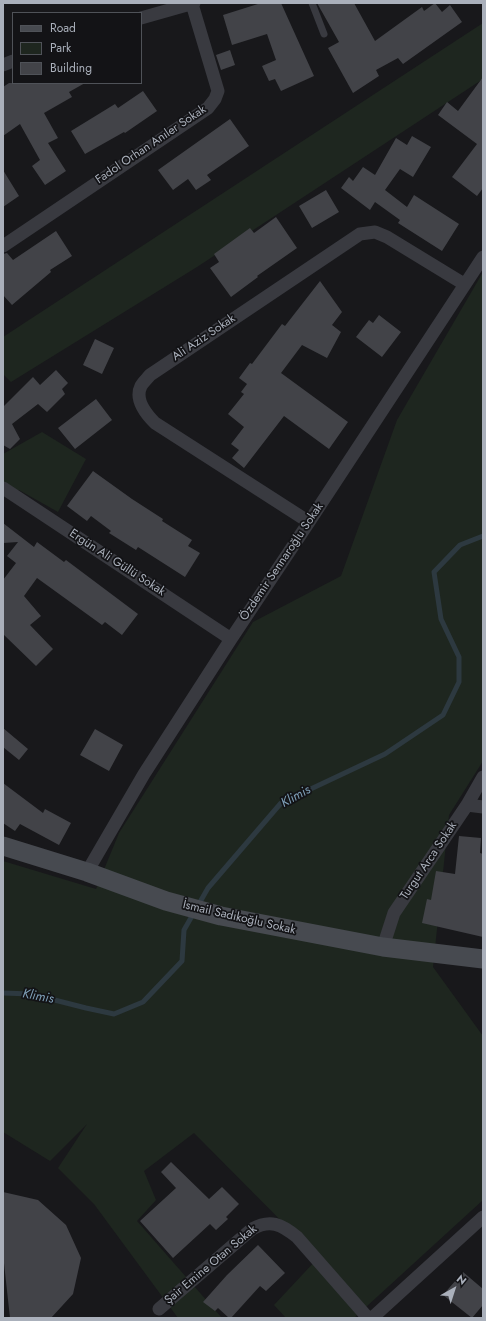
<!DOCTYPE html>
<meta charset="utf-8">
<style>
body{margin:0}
#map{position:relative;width:486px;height:1321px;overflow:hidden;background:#18181b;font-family:Jost,sans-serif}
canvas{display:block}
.frame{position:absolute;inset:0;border:4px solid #aab0bb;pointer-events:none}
.legend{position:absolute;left:12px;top:12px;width:130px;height:72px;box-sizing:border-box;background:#131316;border:1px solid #4f5258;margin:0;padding:5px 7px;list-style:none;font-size:12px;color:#aab0bb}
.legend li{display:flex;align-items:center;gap:8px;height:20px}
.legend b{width:20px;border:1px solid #4f5258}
.north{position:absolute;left:434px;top:1269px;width:40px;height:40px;-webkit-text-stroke:3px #131316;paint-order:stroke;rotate:39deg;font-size:11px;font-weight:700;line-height:16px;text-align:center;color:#aab0bb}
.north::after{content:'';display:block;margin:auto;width:14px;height:18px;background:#aab0bb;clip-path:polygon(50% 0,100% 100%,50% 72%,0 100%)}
</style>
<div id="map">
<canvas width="486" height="1321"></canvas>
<div class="frame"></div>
<ul class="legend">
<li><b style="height:5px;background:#474a50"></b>Road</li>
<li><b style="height:11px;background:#1e261f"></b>Park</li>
<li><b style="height:11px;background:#424348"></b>Building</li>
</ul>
<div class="north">N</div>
</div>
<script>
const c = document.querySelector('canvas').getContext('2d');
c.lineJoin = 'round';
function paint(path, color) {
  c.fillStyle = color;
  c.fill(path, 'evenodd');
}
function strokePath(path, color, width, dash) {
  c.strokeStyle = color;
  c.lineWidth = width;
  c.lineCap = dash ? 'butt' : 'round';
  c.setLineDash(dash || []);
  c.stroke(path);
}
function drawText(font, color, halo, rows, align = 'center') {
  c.font = font + ' Jost,sans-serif';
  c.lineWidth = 3.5;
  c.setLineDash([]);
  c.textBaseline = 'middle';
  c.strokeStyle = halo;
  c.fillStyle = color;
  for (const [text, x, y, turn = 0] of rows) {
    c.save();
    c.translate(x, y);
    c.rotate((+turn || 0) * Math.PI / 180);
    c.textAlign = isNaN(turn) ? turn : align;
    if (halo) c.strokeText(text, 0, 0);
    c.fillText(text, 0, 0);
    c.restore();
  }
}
const green = new Path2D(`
 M483 23V79L197 267 11 382 3 374V337Z
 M483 272V761L449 815 433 967 483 1036V1200L354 1318H286L274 1305 318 1258 194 1133 144 1171 156 1200 137 1221 222 1318H178L94 1204 58 1168 87 1124 50 1161 3 1132V861L96 889 119 833 253 622 341 576 397 420Z
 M42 432 86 459 58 512 19 490 3 491V454Z`);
const stream = new Path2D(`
 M3 993 31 994 86 1008 114 1014 143 1002 182 961 184 930 208 888 281 803 385 754 443 715 459 682V657L441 619 434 572 460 545 483 536`);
const building = new Path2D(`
 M261 3H281L314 76 281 91 275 79 269 81 262 66 276 60 267 34 232 45 223 15Z
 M317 3H354L375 41 422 7 424 11 435 3 442 12 450 5 462 22 403 64 398 58 376 70 379 76 353 93 328 48 339 42Z
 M230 50 235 65 221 70 216 55Z
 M483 77V188L477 196 452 177 477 144 438 115 447 102 458 111Z
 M9 83H85L69 92 72 97 44 113 58 138 48 143 66 171 45 185 32 166 40 160 20 124 3 136V87Z
 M143 91 157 111 125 133 124 132 85 154 71 131 115 104 118 108Z
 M230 119 249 146 207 175 211 180 196 190 188 179 173 190 158 170Z
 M412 136 431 147 413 177 400 169 385 190 407 207 414 195 459 224 442 251 398 223 400 220 375 202 370 210 341 188 349 177 353 181 363 167 375 175 396 138 407 145Z
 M3 170 19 196 3 207Z
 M326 190 339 212 312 228 299 206Z
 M276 217 297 248 257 276 258 277 231 297 210 268 219 262 214 254 250 228 254 233Z
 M56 231 72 256 50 270 51 272 12 305 3 295V254L7 253 13 260Z
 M320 281 342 312 332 325 341 332 327 358 302 345 281 373 348 422 329 449 284 416 244 468 232 458 239 450 231 444 244 427 228 414 244 394 241 392 247 384 239 378 250 363 252 364 282 324 285 326Z
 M379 315 401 332 382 357 356 337 369 320 373 323Z
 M95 339 114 348 102 374 83 365Z
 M56 370 68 383 62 389 65 394 47 412 38 404 12 424 20 439 10 449 3 445V407L33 377 40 385Z
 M96 399 112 420 75 449 58 428Z
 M93 471 132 499 163 519 162 521 192 540 188 546 200 553 185 577 138 547 136 550 109 533 111 531 91 516 87 521 67 506Z
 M3 523 34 547 37 542 64 562 66 560 138 614 122 635 105 622 102 625 37 578 24 596 41 616 30 625 53 649 36 666 3 634V580L16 563 7 556 18 542 3 543Z
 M3 728 28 749 19 760 3 747Z
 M95 729 123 745 109 771 80 755Z
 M3 783 43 813 45 809 71 823 59 845 20 824 15 831 3 823Z
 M459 836 481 838 480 853 483 854V937L422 923 427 899 431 900 436 871 455 874Z
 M171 1162 209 1199 222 1187 239 1204 226 1217 228 1219 216 1230 210 1224 173 1258 140 1221 176 1188 161 1172Z
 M3 1192 38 1200 66 1225 81 1258 73 1294 51 1318H10L3 1254Z
 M258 1245 285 1273 266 1291 260 1286 231 1318H229L218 1308 215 1311 203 1302 227 1275Z
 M463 1272 483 1289V1305L472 1318 443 1295Z`);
const lane = new Path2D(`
 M312 3 324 34`);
const street = new Path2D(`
 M141 18 194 3
 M3 65 13 61
 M3 246 208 108 215 99 218 91 192 4
 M3 488 231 639
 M309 522 155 423C146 414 134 400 141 386 143 382 147 379 150 375L360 234 375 232 387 237 464 284
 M467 805 483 807
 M87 872 144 774 231 639 309 522 483 257
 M383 947 394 913 467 805 483 777
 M159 1309 252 1229C270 1219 281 1224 297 1237L368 1318
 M372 1318 483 1217`);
const secondary = new Path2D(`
 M3 846 87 872 166 901 221 916 383 947 483 959`);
const streetNames = [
 ["Fadol Orhan Anıler Sokak",151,145,-34],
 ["Ali Aziz Sokak",204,338,-34],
 ["Özdemir Sennaroğlu Sokak",282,562,-56],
 ["Ergün Ali Güllü Sokak",117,563,33],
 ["Turgut Arca Sokak",429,861,-56],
 ["İsmail Sadıkoğlu Sokak",239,918,13],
 ["Şair Emine Otan Sokak",211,1265,-40]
];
const waterNames = [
 ["Klimis",296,797,-29],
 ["Klimis",38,997,10]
];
paint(green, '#1e261f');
strokePath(stream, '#2d3940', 5);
paint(building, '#424348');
strokePath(lane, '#393a40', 7);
strokePath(street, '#393a40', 13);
strokePath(secondary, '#474a50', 19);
drawText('12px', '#aab0bb', '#131316', streetNames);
drawText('italic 13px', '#7fa0b8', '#131316', waterNames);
</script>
